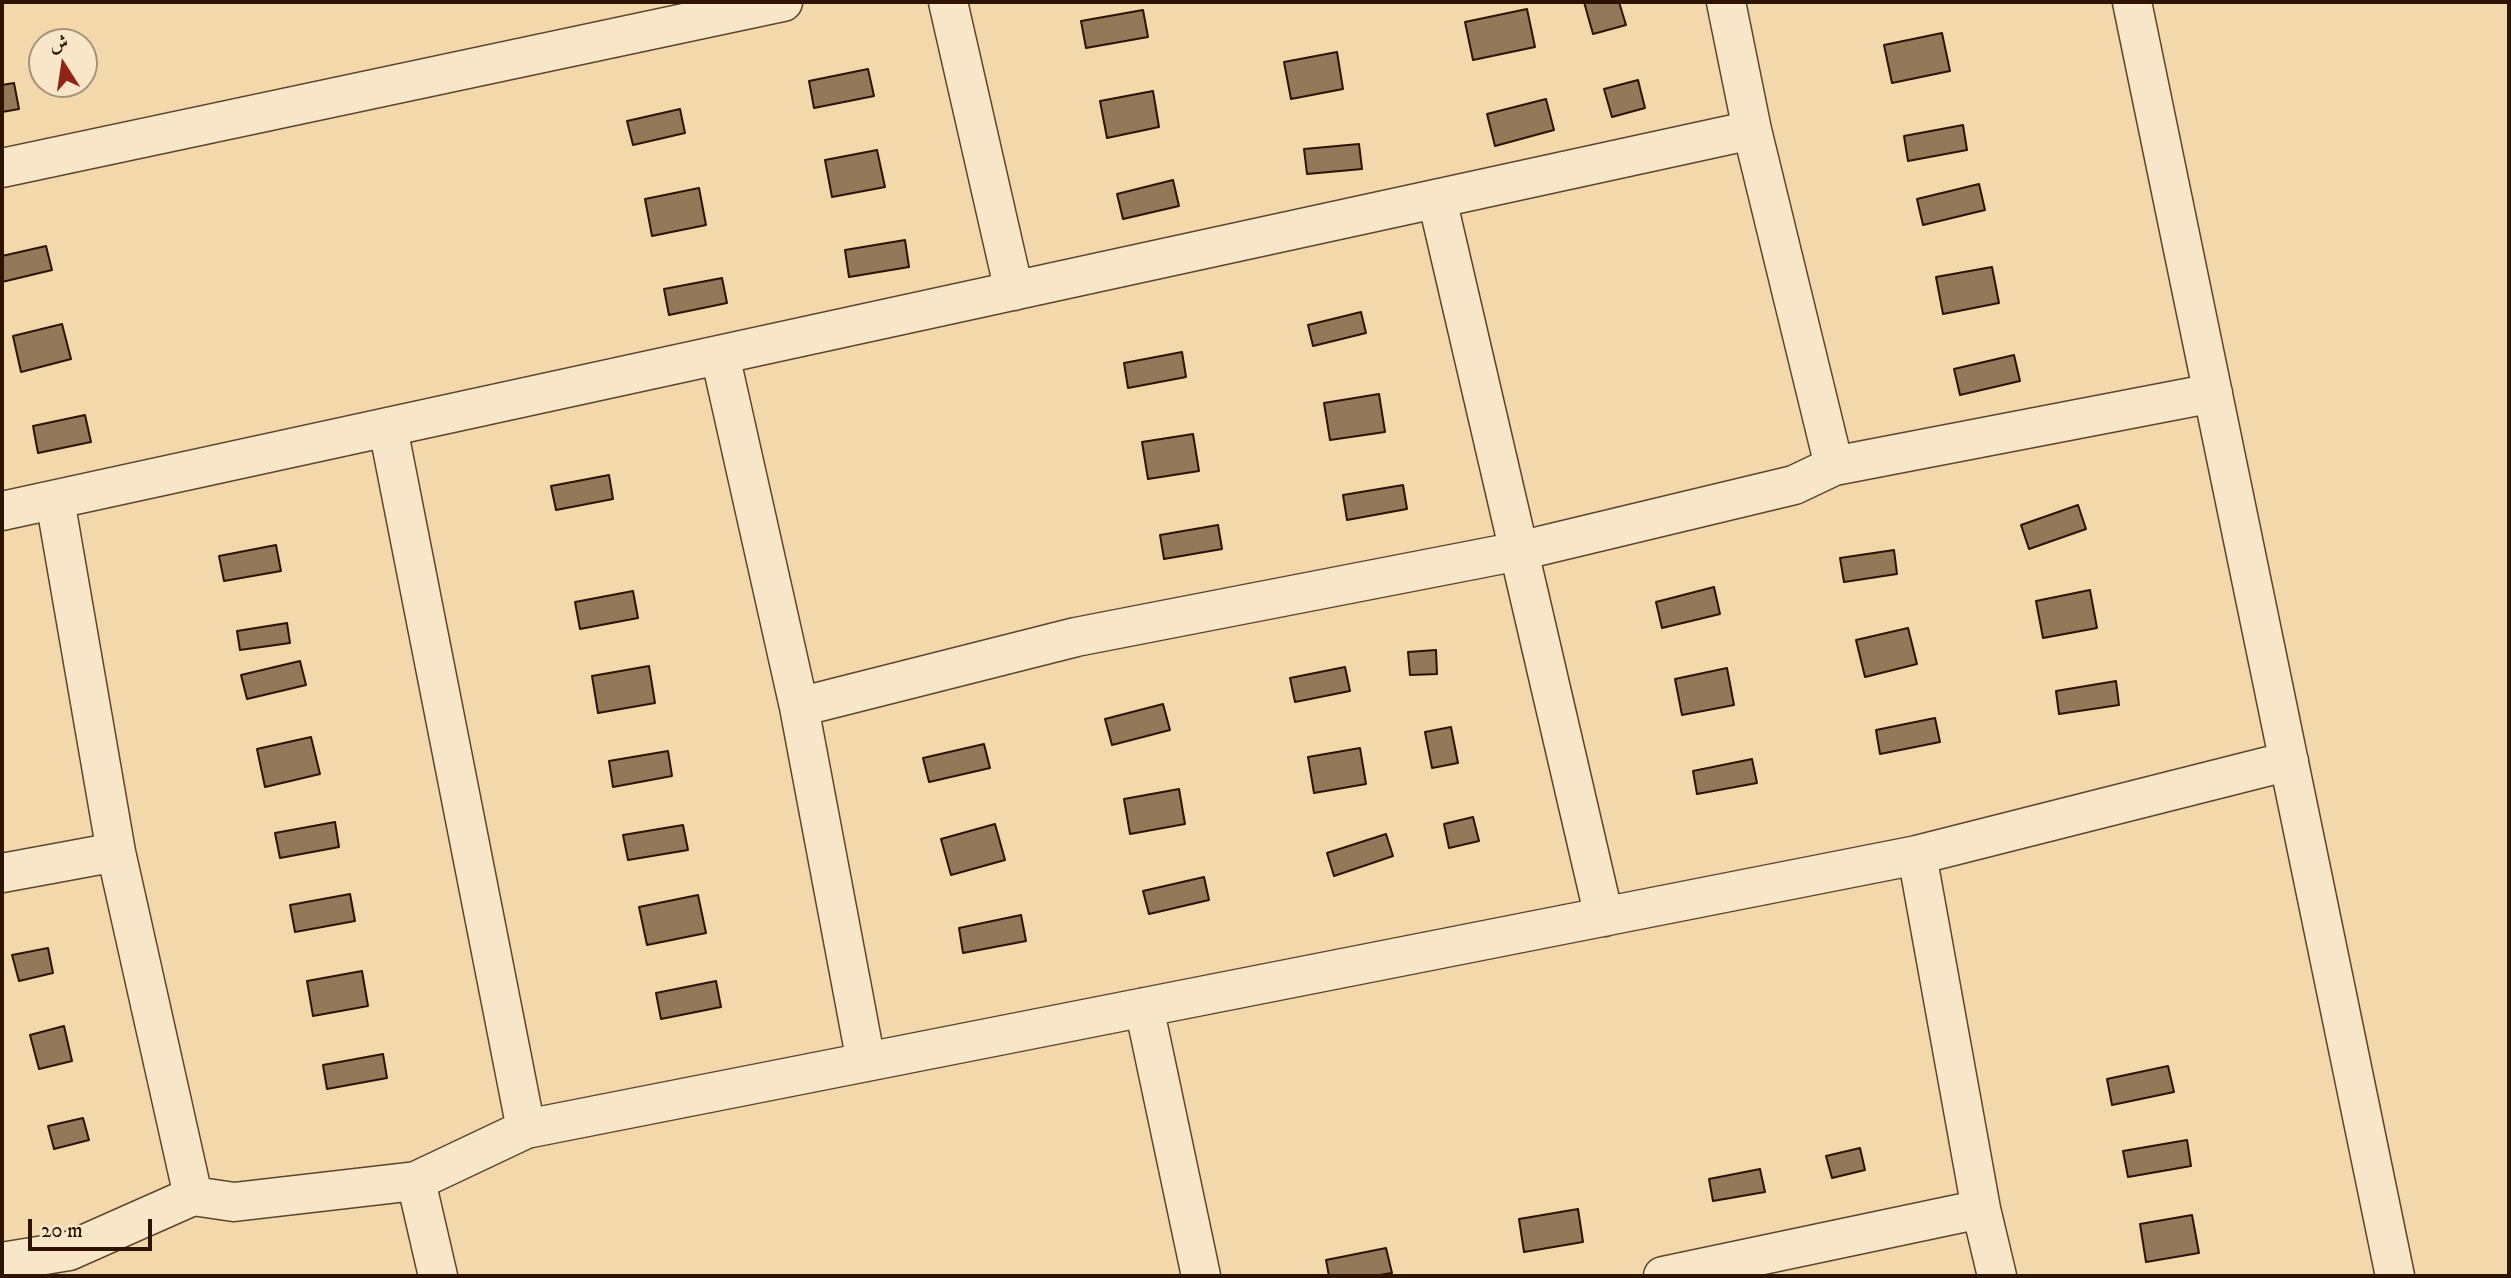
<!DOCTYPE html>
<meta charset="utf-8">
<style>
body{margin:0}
#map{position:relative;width:2511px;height:1278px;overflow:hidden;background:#f2d8ab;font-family:"IM FELL DW Pica",Amiri,serif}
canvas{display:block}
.frame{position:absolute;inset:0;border:4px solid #2d1300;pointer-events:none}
.north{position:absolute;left:28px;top:28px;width:70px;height:70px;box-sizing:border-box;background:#f7e6c8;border:2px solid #a69278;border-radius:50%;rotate:348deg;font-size:19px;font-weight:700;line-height:28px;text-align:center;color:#2d1300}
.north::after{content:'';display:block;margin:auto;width:24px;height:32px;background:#8f2418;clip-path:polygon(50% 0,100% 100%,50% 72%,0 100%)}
.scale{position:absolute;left:28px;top:1219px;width:124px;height:32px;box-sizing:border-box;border:4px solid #2d1300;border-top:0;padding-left:9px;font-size:21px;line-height:24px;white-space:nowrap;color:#2d1300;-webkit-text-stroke:5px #f7e6c8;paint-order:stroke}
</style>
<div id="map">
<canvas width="2511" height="1278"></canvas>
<div class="frame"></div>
<div class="north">ش</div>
<div class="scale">20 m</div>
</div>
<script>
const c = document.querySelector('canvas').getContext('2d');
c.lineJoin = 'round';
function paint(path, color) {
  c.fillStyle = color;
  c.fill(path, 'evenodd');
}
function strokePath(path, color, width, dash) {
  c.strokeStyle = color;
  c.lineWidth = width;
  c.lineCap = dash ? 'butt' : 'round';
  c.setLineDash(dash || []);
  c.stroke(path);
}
const building = new Path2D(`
 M1584 2H1619L1626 25 1593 34Z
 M1527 9 1535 47 1473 60 1465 22Z
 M1143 10 1148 37 1086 48 1081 21Z
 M1942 33 1950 71 1892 83 1884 45Z
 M1337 52 1343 89 1291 99 1284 62Z
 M868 69 874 96 814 108 809 81Z
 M1638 80 1645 108 1612 117 1604 89Z
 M14 83 19 109 2 112V85Z
 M1153 91 1159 127 1107 138 1100 101Z
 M1546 99 1554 130 1495 146 1487 114Z
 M680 109 685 133 633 145 627 121Z
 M1963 125 1967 150 1908 161 1904 136Z
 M1359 144 1362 169 1307 174 1304 149Z
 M877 150 885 187 832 197 825 160Z
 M1173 180 1179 206 1123 219 1117 194Z
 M1979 184 1985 210 1923 225 1917 199Z
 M699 188 706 225 652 236 645 199Z
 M905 240 909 267 849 277 845 250Z
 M46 246 52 270 2 282V256Z
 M1992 267 1999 303 1943 314 1936 277Z
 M722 278 727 303 669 315 664 289Z
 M1361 312 1366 333 1313 346 1308 325Z
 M62 324 71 359 21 372 13 336Z
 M1182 352 1186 377 1128 388 1124 363Z
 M2014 355 2020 381 1960 395 1954 369Z
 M1379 394 1385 432 1330 440 1324 403Z
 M85 415 91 442 38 453 33 426Z
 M1193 434 1199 471 1148 479 1142 442Z
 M609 475 613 499 556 510 551 486Z
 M1403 485 1407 509 1347 520 1343 495Z
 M2078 505 2086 529 2029 549 2021 525Z
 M1218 525 1222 549 1164 559 1160 535Z
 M276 545 281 571 224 581 219 556Z
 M1894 550 1897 574 1844 582 1840 558Z
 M1714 587 1720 614 1662 628 1656 602Z
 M2090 590 2097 628 2043 638 2036 601Z
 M633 591 638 618 580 629 575 602Z
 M287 623 290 643 240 650 237 631Z
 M1908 628 1917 664 1865 677 1856 640Z
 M1436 650 1437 674 1410 675 1408 652Z
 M300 661 306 685 247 699 241 675Z
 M649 666 655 703 598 713 592 676Z
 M1345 667 1350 691 1295 702 1290 678Z
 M1727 668 1734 705 1682 715 1675 679Z
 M2116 681 2119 705 2059 714 2056 691Z
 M1163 704 1170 730 1112 745 1105 719Z
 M1935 718 1940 742 1880 754 1876 730Z
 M1451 727 1458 763 1432 768 1425 732Z
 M311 737 320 774 265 787 257 749Z
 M984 744 990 768 929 782 923 758Z
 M1360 748 1366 784 1314 793 1308 757Z
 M668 751 672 776 613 787 609 761Z
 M1752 759 1757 783 1697 794 1693 771Z
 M1179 789 1185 824 1130 834 1124 799Z
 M1473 817 1479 841 1449 848 1444 824Z
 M335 822 339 847 280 858 275 833Z
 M995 824 1005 860 951 875 941 839Z
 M683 825 688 850 628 860 623 835Z
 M1386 834 1393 856 1334 876 1327 853Z
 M1204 877 1209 900 1149 914 1143 891Z
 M350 894 355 921 295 932 290 905Z
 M698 895 706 933 647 945 639 907Z
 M1021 915 1026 941 963 953 959 928Z
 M48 948 53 973 19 981 12 955Z
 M362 971 368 1006 313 1016 307 981Z
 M716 981 721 1007 661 1019 656 993Z
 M64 1026 72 1061 39 1069 30 1035Z
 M383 1054 387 1078 327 1089 323 1065Z
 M2168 1066 2174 1092 2112 1105 2107 1079Z
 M83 1118 89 1140 54 1149 48 1126Z
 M2187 1140 2191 1166 2128 1177 2123 1151Z
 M1860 1148 1865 1170 1832 1178 1826 1156Z
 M1760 1169 1765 1192 1713 1201 1709 1179Z
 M1578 1209 1583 1242 1524 1252 1519 1219Z
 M2192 1215 2199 1253 2146 1262 2140 1224Z
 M1386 1248 1392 1273 1373 1276H1329L1326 1260Z`);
const minor = new Path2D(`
 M948 2 1014 291
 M1726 2 1752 130 1834 466
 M2132 2 2395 1276
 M2 168 783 2
 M1437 199 1604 917
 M720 355 799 707 866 1062
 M388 428 526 1129
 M55 500 116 852 193 1196
 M2 511 1752 130
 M799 707 1076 637 1519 551 1794 485 1834 466 2213 393
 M1917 855 1981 1209 1997 1276
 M2 873 116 852
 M1144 1007 1201 1276
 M416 1181 438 1276
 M2 1262 69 1251 193 1196 234 1202 416 1181 526 1129 1917 855 2289 761
 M1663 1276 1981 1209`);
paint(building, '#937959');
strokePath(building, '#2d1300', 2);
strokePath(minor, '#5e442b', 41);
strokePath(minor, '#f7e6c8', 38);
</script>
